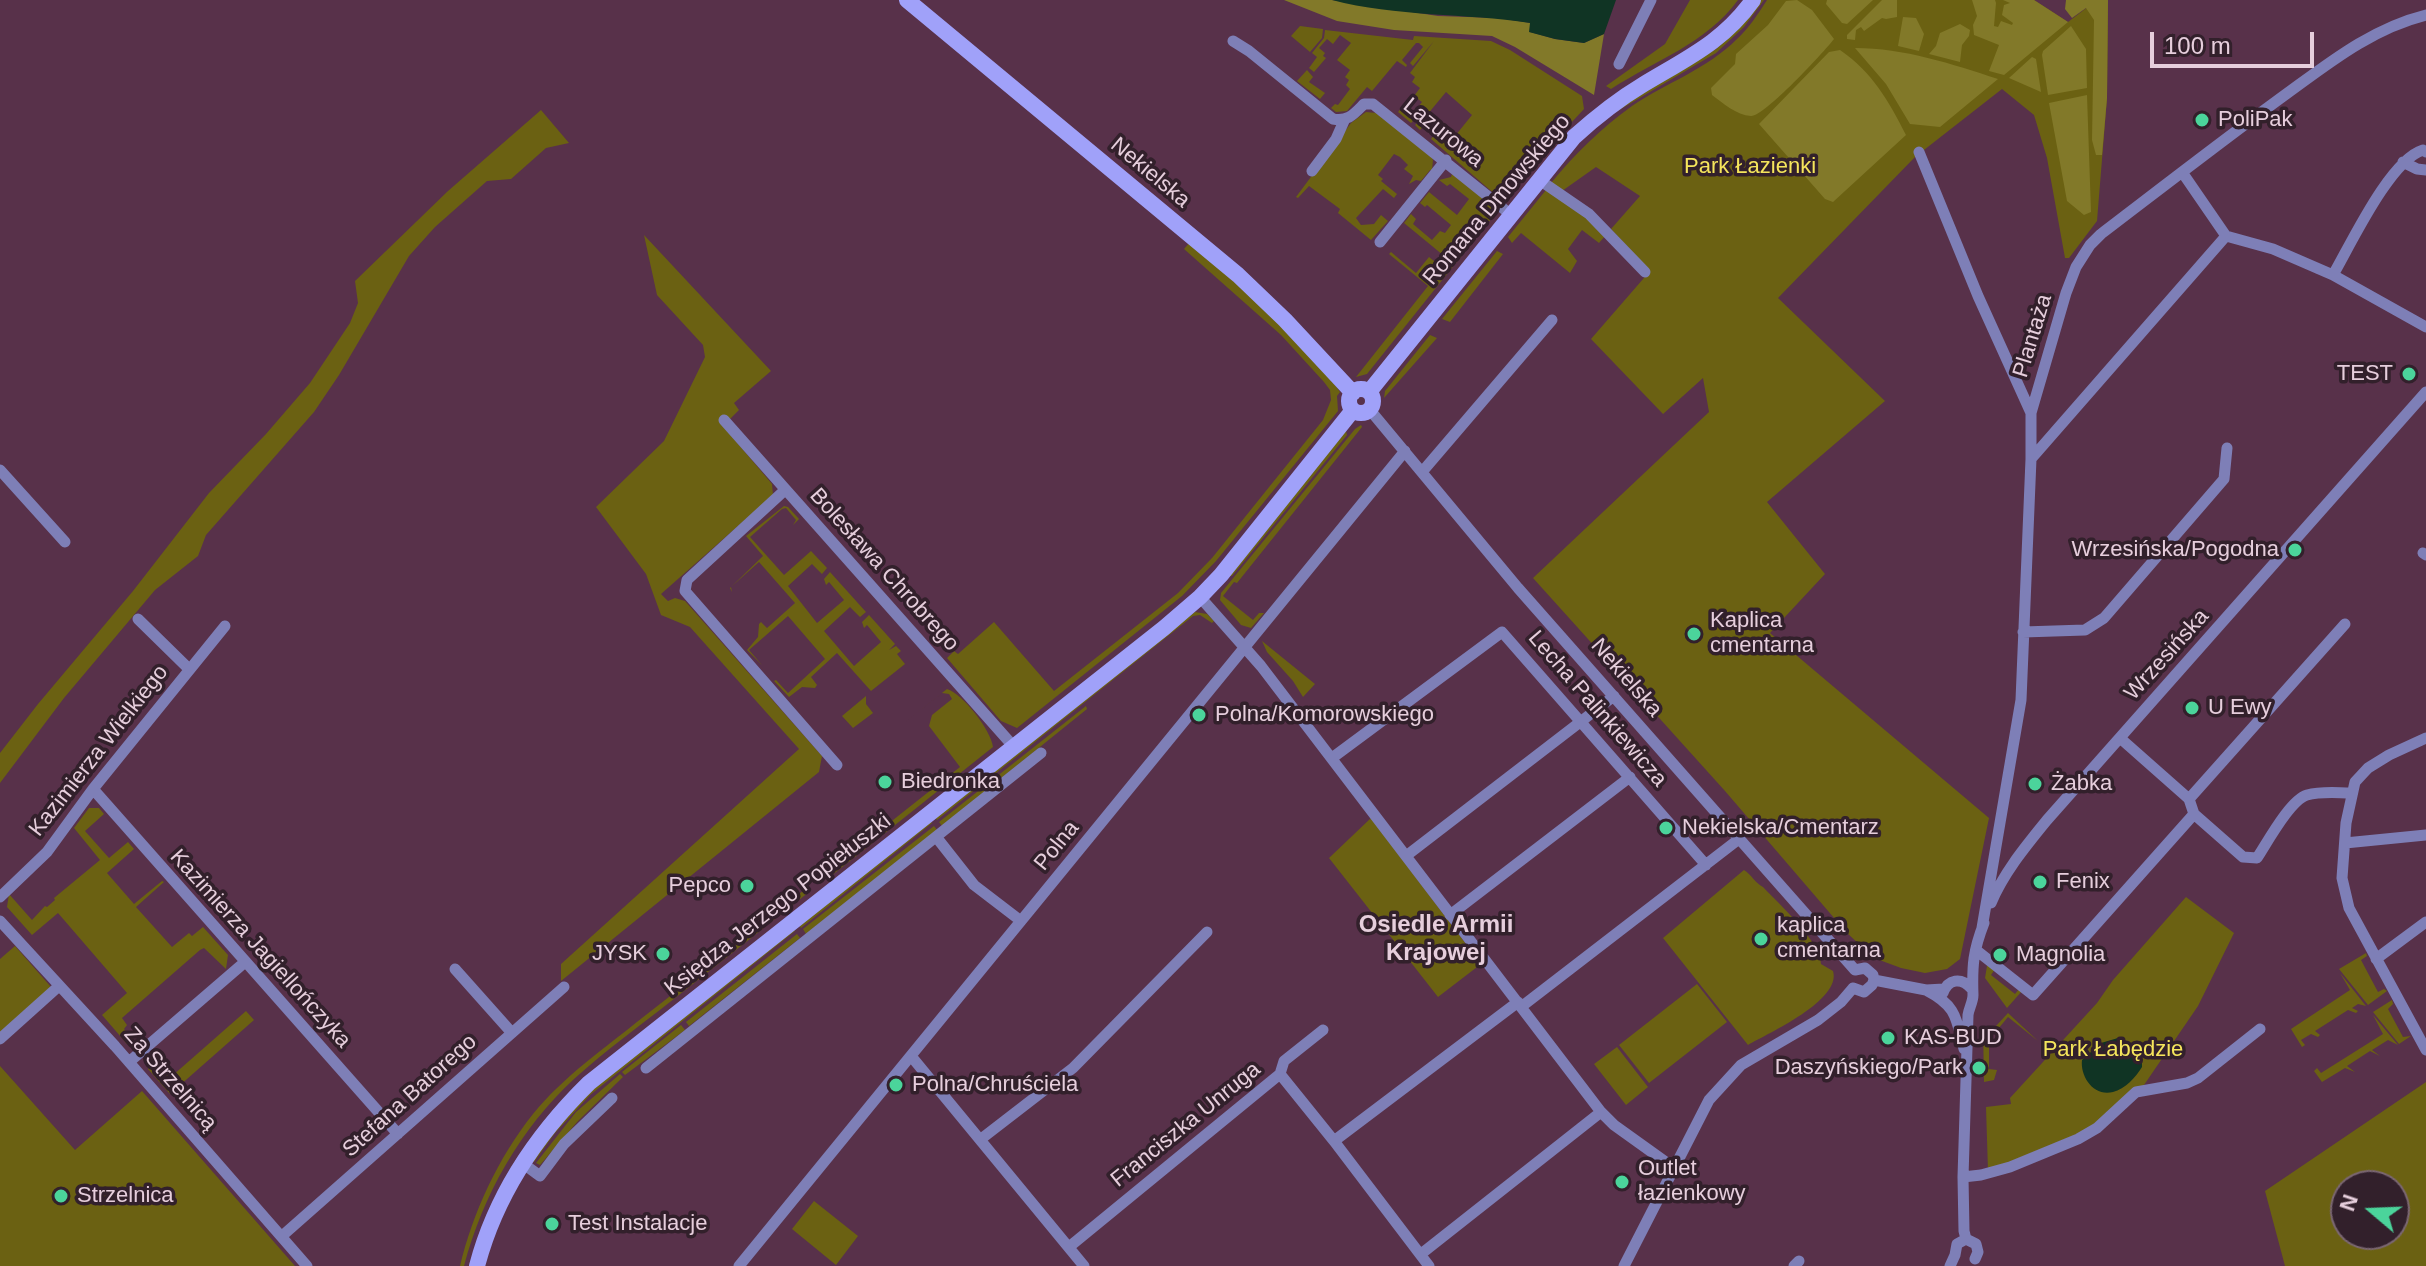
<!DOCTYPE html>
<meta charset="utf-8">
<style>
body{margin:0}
#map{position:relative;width:2426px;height:1266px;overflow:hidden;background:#58314a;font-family:Arial,sans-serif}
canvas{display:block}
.north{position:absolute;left:2330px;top:1170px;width:80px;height:80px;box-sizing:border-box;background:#32202b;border:2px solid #7a6672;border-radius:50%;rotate:289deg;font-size:22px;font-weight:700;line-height:32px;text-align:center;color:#e6cedc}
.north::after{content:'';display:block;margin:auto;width:28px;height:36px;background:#4bd49b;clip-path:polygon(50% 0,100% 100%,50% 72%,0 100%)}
.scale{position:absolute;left:2150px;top:32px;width:164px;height:36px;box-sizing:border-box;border:4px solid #e6cedc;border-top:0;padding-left:10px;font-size:24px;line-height:28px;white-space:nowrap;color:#e6cedc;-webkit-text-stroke:6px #32202b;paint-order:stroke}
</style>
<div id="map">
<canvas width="2426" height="1266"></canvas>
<div class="north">N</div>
<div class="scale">100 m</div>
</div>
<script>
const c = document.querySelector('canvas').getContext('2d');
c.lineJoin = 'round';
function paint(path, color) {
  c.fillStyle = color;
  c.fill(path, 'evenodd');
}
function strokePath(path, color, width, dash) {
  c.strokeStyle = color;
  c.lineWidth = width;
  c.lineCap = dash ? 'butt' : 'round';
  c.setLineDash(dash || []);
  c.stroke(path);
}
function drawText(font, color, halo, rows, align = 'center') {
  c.font = font + ' Arial,sans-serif';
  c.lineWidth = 7;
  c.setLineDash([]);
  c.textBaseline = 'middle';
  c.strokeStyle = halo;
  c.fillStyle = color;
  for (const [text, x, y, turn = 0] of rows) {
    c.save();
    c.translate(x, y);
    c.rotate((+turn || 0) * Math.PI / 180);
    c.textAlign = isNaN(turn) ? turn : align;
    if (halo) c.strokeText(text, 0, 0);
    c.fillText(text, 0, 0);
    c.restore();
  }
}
const green = new Path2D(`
 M1690 0H1738C1707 43 1654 61 1611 89L1606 86 1665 44Z
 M1760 0H1764L1744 27 1716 53 1609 116 1634 97 1716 49 1738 29Z
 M1767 0H2034L2068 22 2097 0H2108L2107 98 2097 221 2069 258H2065L2047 158 2034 115 2002 89 1915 157 1778 298 1885 401 1767 502 1825 574 1770 633 1989 818 1960 959 1947 969 1925 973 1901 968 1874 958 1847 933 1725 791 1533 578 1709 412 1703 378 1663 414 1591 339 1650 271 1611 229 1640 196 1596 167 1562 191 1551 183C1575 154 1601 128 1632 106 1666 83 1707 69 1737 39 1749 28 1758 14 1767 0Z
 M1300 26 1323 29 1322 38 1310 52 1291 36Z
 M1325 30 1413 40 1414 36 1491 41 1510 50 1582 96 1584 109 1545 151 1504 202 1431 139 1442 125 1455 136 1472 115 1446 92 1422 121 1425 124 1420 130 1415 125 1417 123 1414 120 1411 123 1398 112 1402 107 1412 115 1422 102 1414 96 1420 88 1412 82 1415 77 1410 73 1434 41 1413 66 1410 63 1423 47 1419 43H1416L1402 60 1407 65 1406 67 1397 61 1372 91 1367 87 1347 111 1336 112 1331 108 1335 104 1338 105 1350 89 1346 85 1349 80 1345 77 1350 70 1337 60 1351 43 1340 35 1333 44 1327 39 1319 48 1325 53 1323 56 1326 58 1314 72 1309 68 1317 57 1312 53 1324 38Z
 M1307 70 1313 77 1309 82 1325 93 1320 99 1297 81Z
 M541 110 569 143 546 148 511 179 487 181 435 227 409 256 339 375 314 412 206 535 198 556 155 590 64 698 0 783V753L38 704 133 591 209 493 266 434 310 383 350 323 358 303 355 281 448 191Z
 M1366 112 1376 113 1431 155 1433 160 1432 170H1430L1421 181 1416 180 1409 184 1413 176 1404 169 1408 165 1400 157 1394 154 1378 175 1383 179 1381 181 1397 194 1394 198 1383 189 1356 218 1361 225 1374 224 1381 215 1388 221 1371 240 1338 213 1340 209 1309 186 1298 198 1296 197 1351 123Z
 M1452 174 1499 209 1367 374 1356 377 1428 286 1389 254 1391 252 1416 273 1429 257 1443 268 1449 260 1404 223 1411 214 1416 219 1413 224 1432 240 1440 231 1445 233 1451 225 1427 205 1425 207 1420 203 1429 192 1457 215 1469 199 1450 184 1447 186 1439 180 1451 177Z
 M1546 190 1573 205 1605 236 1599 243 1582 230 1568 249 1577 261 1570 273 1521 233 1512 243 1508 237Z
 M644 235 771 371 734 403 739 410 723 426 772 484 773 495 661 594 668 601 675 598 685 601 822 756 819 772 561 981V964L799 749 690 627 661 615 646 574 596 507 664 441 705 357 703 345 657 295Z
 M1190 242 1263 306 1335 385 1340 392 1337 396 1338 411 1216 561 1182 596 1017 728 1001 721 947 658 954 651 958 654 994 622 1054 691 1178 593 1212 558 1323 420 1331 400 1330 390 1324 382 1281 335 1184 249Z
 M1497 251 1503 254 1450 322 1442 319Z
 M1430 335 1437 338 1384 398 1385 391Z
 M1361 425 1362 427 1237 583 1234 582 1223 596 1253 620 1259 613H1264L1251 628 1241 625 1220 600 1221 593 1355 429Z
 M1346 431 1347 435 1232 576H1228Z
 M784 506 788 507 799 519 793 525 796 520 786 508 782 509 750 537 784 575 811 551 827 568 822 574 812 564 788 586 817 623 844 600 829 582 826 585 824 579 830 572 866 612 860 617 850 607 824 631 854 666 881 642 867 625 864 628 862 622 869 615 895 644 889 650 896 646 901 651 897 654 905 664 871 691 837 653 811 677 817 685 815 688 802 687 789 697 774 681 776 680 788 693 825 659 788 616 749 650 762 665 747 650 758 637 759 624 761 622 767 628 795 603 759 562 731 587 732 592 730 588 763 556 746 536Z
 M1195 612 1207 614 1214 621 1212 623 1200 615 1193 616 937 820 935 817Z
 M1262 641 1315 684 1303 697 1293 681 1267 652Z
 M947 689C963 694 991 730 993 747L831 876 826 873 960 767 929 726 932 715 952 699 949 694 942 693 904 723Z
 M866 696V704L873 713 853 728 842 716Z
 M1086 706 1087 709 942 826 939 822Z
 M89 808H99L104 814 85 831 109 858 128 842 134 849 107 873 134 904 162 881 164 882 136 907 172 947 189 933 192 936 203 927 228 955 226 969 204 948 200 950 122 1018 127 1025 124 1029 138 1045 127 1044 102 1015 127 993 58 913 32 935 7 907 9 894 32 920 45 906 47 907 55 900 54 898 100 860 74 828Z
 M1371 818 1481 964 1438 997 1329 858Z
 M930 821 932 823 801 928 799 925Z
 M934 826 937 830 806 934 803 929Z
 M1744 870C1752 875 1755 883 1763 887 1779 904 1821 942 1821 964L1833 971C1842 1000 1769 1033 1748 1045L1663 938Z
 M809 886V892C762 929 716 966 670 1002 638 1027 604 1052 574 1079 520 1129 483 1195 464 1266H460C473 1212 498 1158 533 1114 564 1076 605 1048 642 1018 698 974 754 931 809 886Z
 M2186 897 2234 933 2198 1006 2144 1085 2085 1131 1988 1171 1986 1107 2011 1104 2010 1098 2097 1003 2113 980Z
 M793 929 795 931 590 1095 555 1133 534 1162 531 1159 588 1092Z
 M797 934 800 938 689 1026 686 1022Z
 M15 946 51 987 0 1033V959Z
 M2366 953 2367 956 2361 960 2378 992 2384 989 2387 991 2368 1005 2339 969Z
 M1989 964 1995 969 1991 975 2015 994 2019 989 2022 991 2007 1008 1985 978 1987 966Z
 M2340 973 2366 1006 2358 1004 2352 1008 2358 1011 2356 1013 2348 1010 2315 1031 2320 1035 2318 1037 2311 1034 2301 1040 2305 1045 2302 1047 2291 1029 2350 990Z
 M1697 984 1727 1022 1649 1083 1619 1045Z
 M2392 1000 2393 1004 2388 1009 2403 1037 2411 1036 2399 1044 2373 1012Z
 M246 1011 254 1020 170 1094 148 1069 149 1057 152 1054 172 1076Z
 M2008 1013 2038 1041 2008 1017 1998 1029H1989V1069L1997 1070 1994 1080 1984 1082 1983 1028 1996 1026Z
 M2373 1015 2398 1045 2388 1040 2372 1050 2380 1056 2370 1051 2347 1066 2355 1072 2345 1068 2322 1082 2314 1071 2317 1068 2321 1073 2383 1034Z
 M681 1025 685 1030 625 1075 622 1072Z
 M1617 1047 1648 1087 1626 1105 1594 1064Z
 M0 1066 75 1150 142 1091 295 1266H0Z
 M620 1074 623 1077 578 1121 540 1165 536 1163 576 1112Z
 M2426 1082V1266H2285L2265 1191ZM2346 1186H2394V1234H2346Z
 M814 1201 858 1236 836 1265 792 1229Z`);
const forest = new Path2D(`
 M1284 0H1332L1438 16 1498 18 1531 23 1530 32 1555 39 1584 43 1604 34 1594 95 1515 47 1492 36 1394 30 1337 21Z
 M1797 0 1812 10 1834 39C1824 52 1764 117 1751 116 1736 115 1723 103 1712 95L1711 88 1735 64 1736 54 1768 25 1786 1Z
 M1827 0H1873L1847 24 1842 23 1826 4Z
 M1882 0H1897V17L1886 19 1882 18 1864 31 1861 27 1856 30 1855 40 1847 39V35Z
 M1972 0H1995L1996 3 1994 26 1998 27 2001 21 2012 25 2013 23 2002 15 2004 5 2010 3 2003 0H2034L2068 22 2004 75 1989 71 1999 45 1974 35 1973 25 1977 16Z
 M2066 0H2108L2107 98 2102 155H2096L2092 140 2094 20 2086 8 2072 18 2065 9Z
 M1903 17 1916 18 1924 34 1919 51 1898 46Z
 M1960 24 1970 30 1969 36 1962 45 1960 62 1929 54 1936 46 1940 33Z
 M2071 26 2086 49 2087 88 2048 95 2042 55 2043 51Z
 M1855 48C1904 48 1952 64 1998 79L1940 127 1910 124 1886 84Z
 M1840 50C1872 72 1889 101 1906 135L1833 202 1825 199 1759 124 1829 52Z
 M2032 57 2036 59 2041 92 2009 78Z
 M2087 95 2091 212 2084 215 2067 201 2049 103Z`);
const water = new Path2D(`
 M1332 0H1616L1604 34 1584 43 1555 39 1529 32 1530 23C1465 13 1396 17 1332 0Z
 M2118 1038C2132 1042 2143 1051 2142 1067 2136 1077 2125 1089 2113 1092 2094 1097 2080 1077 2082 1060L2101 1043Z`);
const street = new Path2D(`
 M1233 41 1249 51 1333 119C1348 122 1354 114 1364 104H1373L1510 214
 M1619 64 1651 0
 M1919 152 1978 296 2031 413
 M2403 162 2417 169 2426 170
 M1312 171 1336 139 1344 121
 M2182 172 2226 236 2273 249 2333 275 2426 327
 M1538 179 1589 214 1645 272
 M1380 242 1446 160
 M2333 275C2351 244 2390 160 2423 150L2426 152
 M1370 410 1518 588 1855 970
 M724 420 1014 747
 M2031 459 2226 236
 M0 470 65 542
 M1422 472 1552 320
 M785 490 687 580 685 591 837 765
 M2423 553 2426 555
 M1200 597 1261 666 1601 1112 1614 1125 1674 1168
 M138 619 189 669
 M2023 632 2085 630 2104 618 2224 479 2227 448
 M2120 738 2189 799 2194 814 2243 857 2257 858C2267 843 2290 800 2307 795 2322 791 2337 793 2351 793
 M2426 738 2389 755 2368 768 2355 782 2346 823 2342 878 2349 908 2426 1050
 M1332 758 1502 632 1706 865
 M93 789 398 1134
 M2189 799 2345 624
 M937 838 974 885 1021 921
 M2345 843 2426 835
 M1406 856 1614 696
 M0 897 47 852 93 789 225 626
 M1991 903C2004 872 2026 846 2047 820L2426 392
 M1450 915 1630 777
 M0 921 115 1046 307 1266
 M1982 928 2021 700 2031 459V413L2066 293 2076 267 2090 245 2101 234C2160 189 2218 144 2278 100 2324 67 2369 29 2426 15
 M1976 950 2033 995 2194 814
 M2376 959 2426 922
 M455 969 512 1033
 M1855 970 1865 968 1873 975 1874 980
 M1874 980 1926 990 1944 989
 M1853 988 1864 992 1872 985 1874 980
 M1926 990C1957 1006 1956 1018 1964 1049
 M1943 993C1948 979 1961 977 1971 988
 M1521 1007 1739 839
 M0 1039 59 986
 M911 1056 1084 1266
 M129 1062 245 962
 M646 1068 1041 753
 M1280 1074 1334 1141 1429 1266
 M981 1139 1073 1068 1207 932
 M1334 1141 1518 1002
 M521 1162 540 1176 564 1144 612 1098
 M1963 1177 1981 1175 2010 1167 2078 1139 2097 1128 2136 1092 2187 1083 2198 1078 2260 1029
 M282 1236 564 987
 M1966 1239 1964 1231 1963 1177 1968 1015C1969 1008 1973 1002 1973 995 1972 966 1973 951 1984 923
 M1966 1239 1976 1244 1978 1252 1975 1259
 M1069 1247 1280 1074 1284 1061 1323 1030
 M1421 1254 1601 1112
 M739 1266 1405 451
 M1624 1266 1709 1100 1741 1065 1818 1020 1841 1002 1853 988
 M1794 1266 1799 1261
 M1950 1266 1955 1255 1957 1244 1966 1239`);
const secondary = new Path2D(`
 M907 0 1238 275 1285 320 1353 393
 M1349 401a12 12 0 1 1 24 0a12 12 0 1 1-24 0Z
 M1369 392 1574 137C1596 117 1619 99 1644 84 1687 58 1723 42 1753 0
 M477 1266C496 1194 536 1135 589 1083L1164 628 1200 597 1221 575 1353 410`);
const markers = [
 [2202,120,8,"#4bd49b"],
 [2409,374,8,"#4bd49b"],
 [2295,550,8,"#4bd49b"],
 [1694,634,8,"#4bd49b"],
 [2192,708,8,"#4bd49b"],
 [1199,715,8,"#4bd49b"],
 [885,782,8,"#4bd49b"],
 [2035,784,8,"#4bd49b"],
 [1666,828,8,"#4bd49b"],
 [2040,882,8,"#4bd49b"],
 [747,886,8,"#4bd49b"],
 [1761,939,8,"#4bd49b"],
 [663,954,8,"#4bd49b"],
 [2000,955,8,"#4bd49b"],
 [1888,1038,8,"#4bd49b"],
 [1979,1068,8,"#4bd49b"],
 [896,1085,8,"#4bd49b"],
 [1622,1182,8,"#4bd49b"],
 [61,1196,8,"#4bd49b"],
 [552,1224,8,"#4bd49b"]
];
const poiNames = [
 ["PoliPak",2218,120],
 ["TEST",2393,374,"right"],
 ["Wrzesińska/Pogodna",2279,550,"right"],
 ["Kaplica",1710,621],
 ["cmentarna",1710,646],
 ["U Ewy",2208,708],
 ["Polna/Komorowskiego",1215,715],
 ["Biedronka",901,782],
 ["Żabka",2051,784],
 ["Nekielska/Cmentarz",1682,828],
 ["Fenix",2056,882],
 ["Pepco",731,886,"right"],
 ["kaplica",1777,926],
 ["cmentarna",1777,951],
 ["JYSK",647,954,"right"],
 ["Magnolia",2016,955],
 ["KAS-BUD",1904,1038],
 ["Daszyńskiego/Park",1963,1068,"right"],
 ["Polna/Chruściela",912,1085],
 ["Outlet",1638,1169],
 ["łazienkowy",1638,1194],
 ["Strzelnica",77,1196],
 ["Test Instalacje",568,1224]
];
const streetNames = [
 ["Lazurowa",1443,133,39],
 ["Nekielska",1150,173,40],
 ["Romana Dmowskiego",1497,200,-50],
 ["Plantaża",2033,336,-73],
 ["Bolesława Chrobrego",884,570,48],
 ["Wrzesińska",2167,655,-48],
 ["Nekielska",1626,678,49],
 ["Lecha Palinkiewicza",1597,709,49],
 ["Kazimierza Wielkiego",99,751,-52],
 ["Polna",1057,846,-51],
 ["Księdza Jerzego Popiełuszki",778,905,-38],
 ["Kazimierza Jagiellończyka",260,949,48],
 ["Za Strzelnicą",170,1079,49],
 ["Stefana Batorego",410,1096,-42],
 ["Franciszka Unruga",1186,1125,-39]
];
const parkNames = [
 ["Park Łazienki",1750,167],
 ["Park Łabędzie",2113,1050]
];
const neighbourhoodNames = [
 ["Osiedle Armii",1436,925],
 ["Krajowej",1436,953]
];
paint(green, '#6b6112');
paint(forest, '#827929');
paint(water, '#103424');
strokePath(street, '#7e7fb7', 11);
strokePath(secondary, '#a0a1f9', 16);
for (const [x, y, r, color] of markers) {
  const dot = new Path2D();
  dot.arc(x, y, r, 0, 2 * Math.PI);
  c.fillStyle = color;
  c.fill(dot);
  strokePath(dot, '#32202b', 3);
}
drawText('22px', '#e6cedc', '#32202b', poiNames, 'left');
drawText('22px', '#e6cedc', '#32202b', streetNames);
drawText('22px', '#f5e55c', '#32202b', parkNames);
drawText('bold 24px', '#e6cedc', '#32202b', neighbourhoodNames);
</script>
